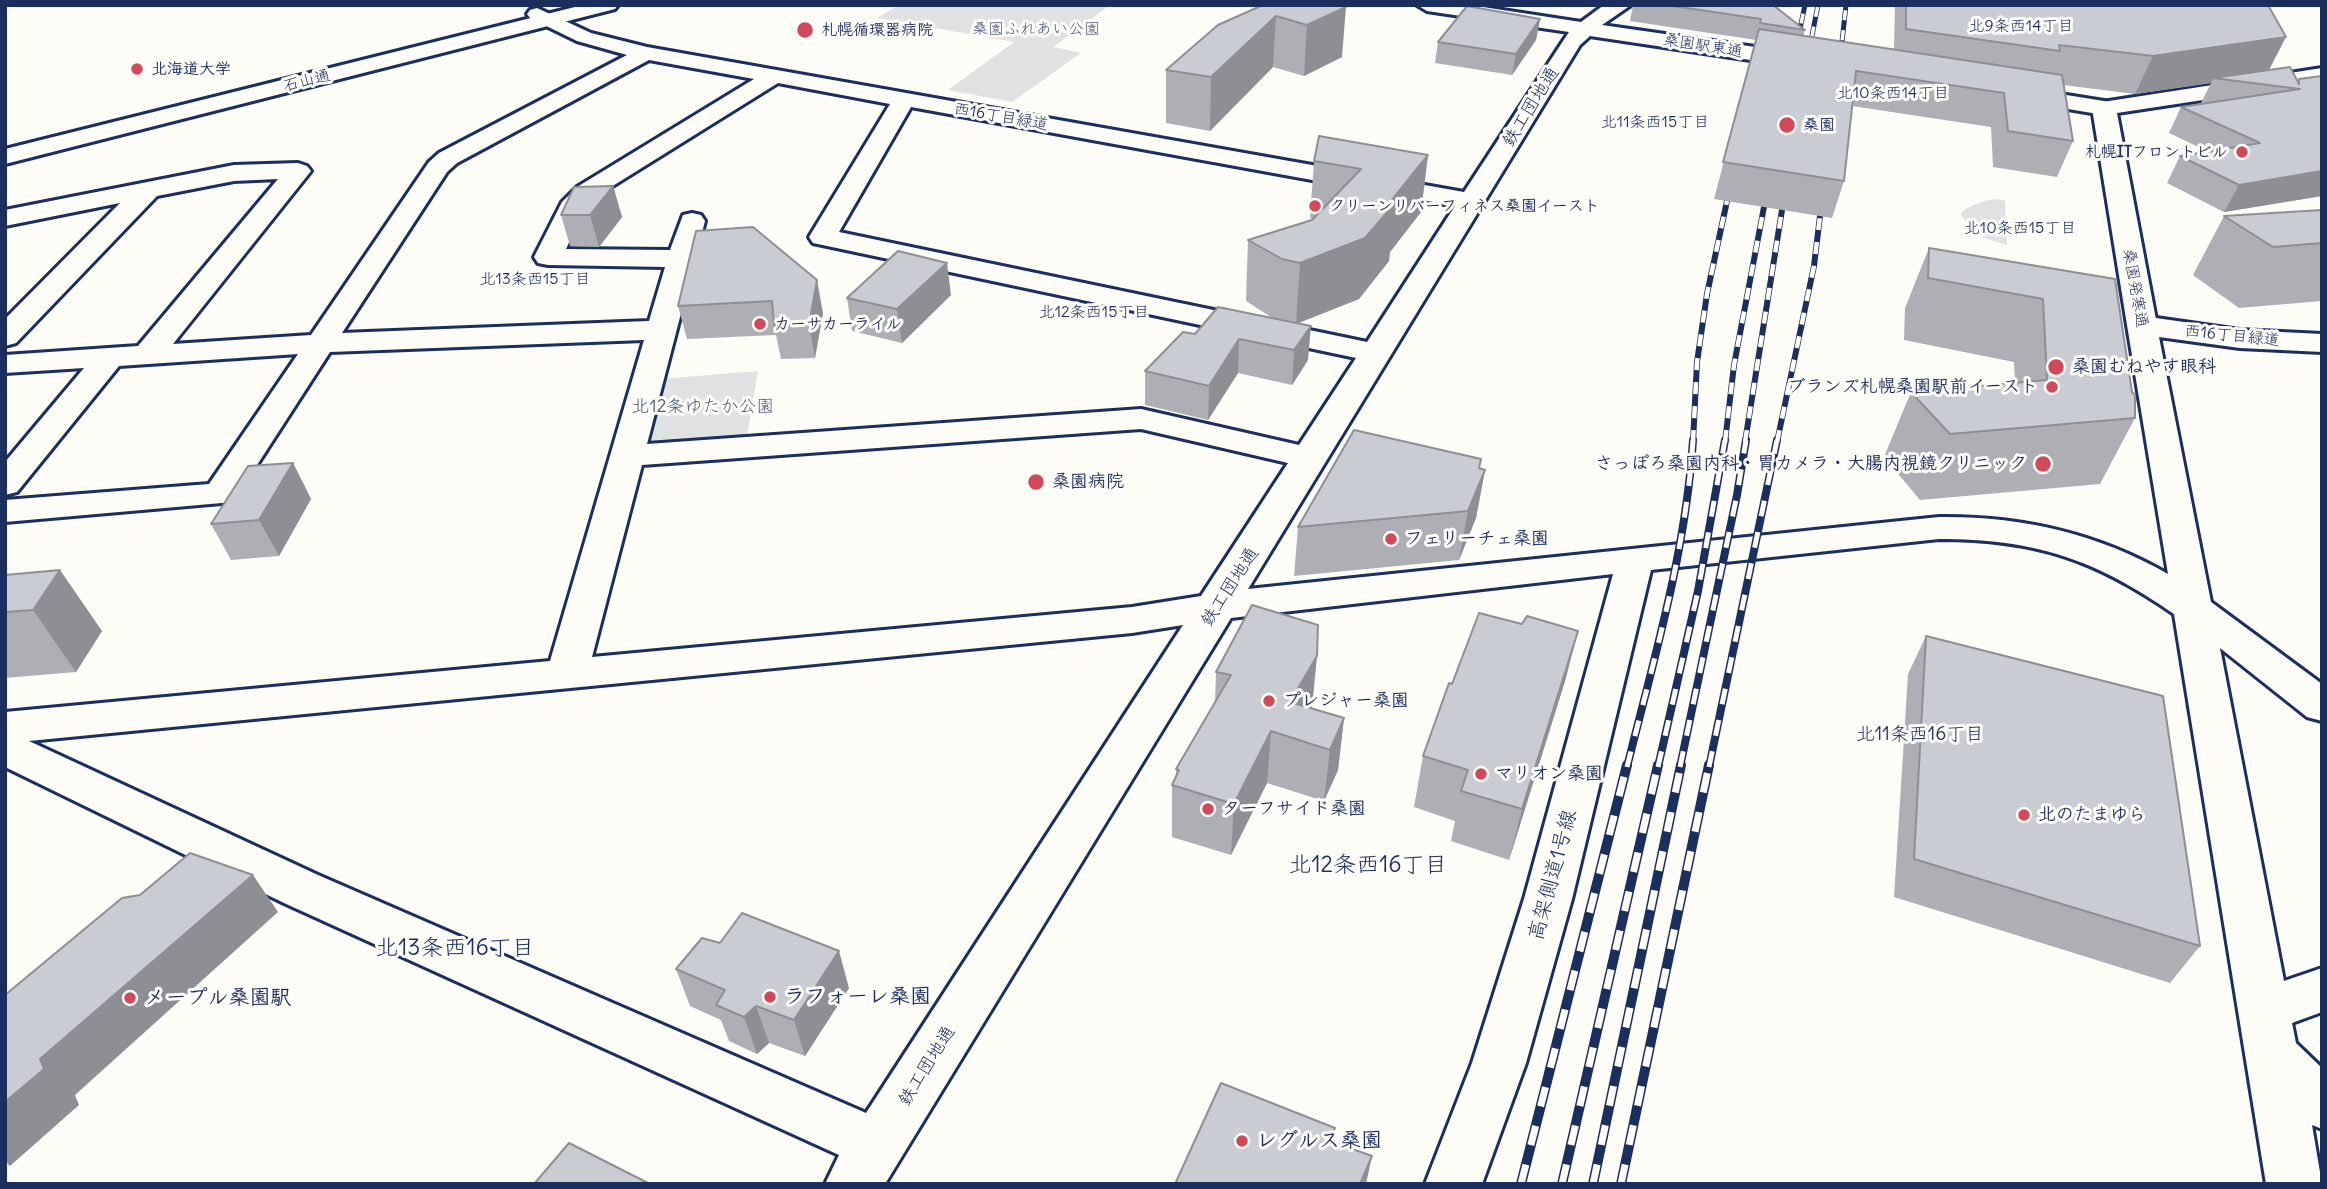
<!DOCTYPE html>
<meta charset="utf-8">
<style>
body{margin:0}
#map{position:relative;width:2327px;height:1189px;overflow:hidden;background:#fdfcf7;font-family:Delius,sans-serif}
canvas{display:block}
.frame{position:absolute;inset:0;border:7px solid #1b2f5e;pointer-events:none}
</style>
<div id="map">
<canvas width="2327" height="1189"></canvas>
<div class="frame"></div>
</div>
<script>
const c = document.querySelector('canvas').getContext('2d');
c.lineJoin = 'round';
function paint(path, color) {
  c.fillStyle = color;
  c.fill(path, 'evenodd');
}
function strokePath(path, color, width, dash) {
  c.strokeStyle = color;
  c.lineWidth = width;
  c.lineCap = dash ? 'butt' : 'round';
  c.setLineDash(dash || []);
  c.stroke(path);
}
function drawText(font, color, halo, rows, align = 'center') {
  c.font = font + ' Delius,"Klee One",sans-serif';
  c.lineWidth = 6;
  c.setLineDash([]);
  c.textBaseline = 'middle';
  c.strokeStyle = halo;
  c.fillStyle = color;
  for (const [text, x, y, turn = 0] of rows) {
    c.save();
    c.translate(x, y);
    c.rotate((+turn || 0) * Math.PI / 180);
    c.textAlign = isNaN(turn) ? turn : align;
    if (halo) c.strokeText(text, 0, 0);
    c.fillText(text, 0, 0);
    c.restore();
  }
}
const green = new Path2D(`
 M899 5H1110L1053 47 1081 53 1012 102 948 90 1014 42 877 18Z
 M1998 199 2005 201 2007 245 1984 238 1962 217 1961 213C1971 204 1985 200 1998 199Z
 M758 371 747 436 653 443 648 439 660 379Z`);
const minor = new Path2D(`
 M1417 5H1470L1581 22 1604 5H1631L1602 25 1804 54 1812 56 1815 61 1812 66 1804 68 1590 36 1580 45 1248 589 1939 517C2020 516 2097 533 2168 574L2127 325 2131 319 2142 316 2240 330 2322 334V352L2240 348 2159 337 2211 602 2322 684V721L2307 717 2220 648 2284 981 2322 968V1012L2292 1023 2296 1043 2322 1068V1129L2312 1125 2322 1184H2266L2174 614C2095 559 2035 539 1939 539L1651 570 1572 899 1526 1063 1482 1184H1425L1472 1063 1524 899 1613 574 1231 618 885 1184H825L839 1155 284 903 5 767V712L550 661 644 340 330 352 246 482 256 484 262 492 256 500 5 522V500L209 484 298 354 119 366 17 492 5 495V462L84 368 5 373V355L138 346 278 179 234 181 157 196 16 343 5 346V319L120 203 5 226V210L234 165 298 163 307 166 311 171 307 176 173 344 311 335 429 162 439 153 627 55 577 41 530 18 527 14 530 10 537 8 591 33 647 47 1464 192 1569 32 1427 11ZM649 60 754 79 577 187 562 202 534 257 538 263 548 265 665 267 649 321 342 333 447 172 457 163ZM778 83 890 104 809 237 813 243 1356 358 1299 445 1141 409 647 444 705 221 701 215 692 213 683 215 670 250 566 249 586 206 595 197ZM911 107 1455 206 1367 342 839 232ZM1141 429 1288 463 1201 596 1132 607 592 657 642 465ZM1183 625 866 1113 318 875 29 741 1132 633Z
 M2016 87 2104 101 2112 103 2116 108 2112 113 2104 115 2008 99 2005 94 2008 89Z`);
const major = new Path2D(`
 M583 5H618L615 9 5 164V149Z
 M2322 68V82L2117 113 2157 325 2153 331 2142 334 2131 331 2127 325 2092 108 2096 103Z`);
const railFar3 = new Path2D(`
 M1797 43 1805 5
 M1808 56 1818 5
 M1840 60 1846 5`);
const railFar2 = new Path2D(`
 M1693 442 1697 362 1707 294 1727 201
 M1725 442 1734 365 1764 207
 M1745 442 1782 210
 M1777 442 1814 266 1820 216`);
const railFar1 = new Path2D(`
 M1627 767C1654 659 1686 551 1693 440
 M1658 767 1698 591 1725 440
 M1680 767 1737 495 1746 440
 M1709 767 1777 440`);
const rail = new Path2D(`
 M1521 1184 1627 765
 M1562 1184 1658 765
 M1593 1184 1681 765
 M1621 1184 1709 765`);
const wall = new Path2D(`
 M1340 5 1342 57 1304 76 1273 67 1210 131 1166 123V70L1218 25Z
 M1633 5H1773L1805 30 1803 36 1894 49 1895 5H2268L2269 70 2298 81 2299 79 2322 76V196L2224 212 2167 183 2180 156 2209 152 2169 133 2181 107 2204 103H2201L2211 83 2135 94 2063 85 2073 141 2057 177 1993 167 1991 127 1852 106 1844 181 1832 218 1714 199 1756 40 1630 21Z
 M1540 19 1536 40 1512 75 1435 63 1438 42Z
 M1428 155 1421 212 1390 252 1389 261 1359 299 1298 323 1308 360 1292 385 1238 373 1208 420 1145 405V371L1195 334 1274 319 1246 301 1248 240 1313 219 1310 218 1314 161Z
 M613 186 622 217 599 247 570 246 561 215Z
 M2322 210V301L2239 308 2193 275 2224 216Z
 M696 231 823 313 815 358 781 359 776 335 687 339 678 306Z
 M1929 248 2115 279 2135 418 2100 484 1920 500 1884 457 1911 392 2015 382 2014 362 1904 340 1905 308Z
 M951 295 902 343 852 331 847 298Z
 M293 463 311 499 279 556 231 560 211 524Z
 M1485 470 1476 518 1459 560 1294 576 1298 527Z
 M5 575 102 631 76 672 5 678Z
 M1522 624 1578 631 1565 681 1509 860 1451 841 1455 821 1414 807 1423 756 1452 684Z
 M1926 636 2200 946 2170 983 1894 897 1908 674Z
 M1317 656 1311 708 1344 718 1338 770 1324 801 1267 783 1231 855 1172 837V785L1176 775V769L1215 702 1216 672Z
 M676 969 849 988 805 1056 769 1043 757 1054 729 1041 721 1020 690 1006Z`);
const shadedWall = new Path2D(`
 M1346 7 1342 57 1304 76 1307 25Z
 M1276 16 1273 67 1210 131 1211 77Z
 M1540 19 1536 40 1512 75 1516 54Z
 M2286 37 2267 74 2213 78 2211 83 2135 94 2153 56Z
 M1428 155 1421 212 1390 252 1389 261 1359 299 1296 324 1300 263 1391 201Z
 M2322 171V196L2224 212 2239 185Z
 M613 186 622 217 599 247 590 215Z
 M947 263 951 295 902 343 897 309Z
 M817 280 823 313 815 358 809 325Z
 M1311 326 1308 360 1292 385 1294 350Z
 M1239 339 1238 373 1208 420 1209 386Z
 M1481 459 1474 495 1485 470 1476 518 1459 560 1468 511Z
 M293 463 311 499 279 556 259 520Z
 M60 570 102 631 76 672 33 610Z
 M1578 631 1565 681 1509 860 1522 809Z
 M1317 656 1312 708 1294 738 1290 702Z
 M1344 718 1338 770 1324 801 1330 750Z
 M1271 731 1267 783 1231 855 1234 804Z
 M253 875 278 912 75 1095 79 1105 10 1166 5 1161V1102L40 1059Z
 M839 951 849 988 805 1056 794 1020Z
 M756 1006 769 1043 757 1054 744 1017Z
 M1335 1128 1330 1163 1328 1140Z
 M1372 1156 1366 1184H1360Z`);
const building = new Path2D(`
 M1263 5H1340L1346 7 1307 25 1276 16 1211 77 1166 70 1218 25Z
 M1666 5H1773L1805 30 1760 23 1761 19Z
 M1906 5H2268L2286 37 2153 56 2059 45 2060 51 1906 29Z
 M1467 6 1540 19 1516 54 1438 42Z
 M1759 29 2062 75 2073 141 2008 131 2004 93 1856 71 1844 181 1723 162Z
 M2290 67 2299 84V79L2322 76V171L2239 185 2180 156 2260 143 2181 107 2300 89 2213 78Z
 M1319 136 1428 155 1391 201 1396 202 1365 238 1300 263 1282 259 1248 240 1312 220 1361 169 1314 161Z
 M613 186 590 215H561L574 187Z
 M2322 210V243L2273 247 2224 216Z
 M753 227 817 280 809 325H774L772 301 678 306 696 231Z
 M1929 248 2115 279 2132 392 2135 395V418L1950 434 1911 392 2047 380 2043 299 1928 278Z
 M898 251 947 263 897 309 847 298Z
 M1218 307 1311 326 1294 350 1239 339 1209 386 1145 371 1183 332 1195 334Z
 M1354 430 1481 459 1479 468 1485 470 1468 511 1298 527Z
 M293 463 259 520 211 524 248 466Z
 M60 570 33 610 5 612V575Z
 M1252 605 1318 625 1317 656 1290 702 1344 718 1330 750 1271 731 1234 804 1172 785 1179 770 1176 769 1231 675 1216 672Z
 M1479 613 1522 624 1527 616 1578 631 1522 809 1461 791 1468 770 1423 756 1449 683 1452 684Z
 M1926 636 2163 696 2200 946 1914 859Z
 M190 853 253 875 40 1059 44 1069 5 1102V995L122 898 140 895Z
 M742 913 839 951 794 1020 756 1006 744 1017 716 1005 725 990 676 969 702 938 720 943Z
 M1221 1083 1335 1128 1328 1140 1372 1156 1360 1184H1175Z
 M569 1143 650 1184H534Z`);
const markers = [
 [805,30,9,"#d1495b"],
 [137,69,7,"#d1495b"],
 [1787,125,9,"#d1495b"],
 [2242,152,7,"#d1495b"],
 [1315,206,7,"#d1495b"],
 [760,324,7,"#d1495b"],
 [2056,367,9,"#d1495b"],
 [2052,387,7,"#d1495b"],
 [2043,464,9,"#d1495b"],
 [1036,482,9,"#d1495b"],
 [1391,539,7,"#d1495b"],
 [1269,701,7,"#d1495b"],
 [1481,774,7,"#d1495b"],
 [1208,809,7,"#d1495b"],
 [2024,815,7,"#d1495b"],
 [770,997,7,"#d1495b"],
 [130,998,7,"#d1495b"],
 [1242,1141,7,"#d1495b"]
];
const farNeighbourhoodnames = [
 ["北9条西14丁目",2021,26],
 ["北10条西14丁目",1893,93],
 ["北11条西15丁目",1655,122],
 ["北10条西15丁目",2020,228],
 ["北13条西15丁目",535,279],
 ["北12条西15丁目",1094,312]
];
const farParknames = [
 ["桑園ふれあい公園",1036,29]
];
const farPoinames = [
 ["札幌循環器病院",821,30],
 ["北海道大学",151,69],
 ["桑園",1803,125],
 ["札幌ITフロントビル",2228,152,"right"],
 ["クリーンリバーフィネス桑園イースト",1329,206],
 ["カーサカーライル",774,324]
];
const farStreetnames = [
 ["桑園駅東通",1703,46,9],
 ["石山通",307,81,-14],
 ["西16丁目緑道",1001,117,10],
 ["桑園発寒通",2135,288,80],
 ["西16丁目緑道",2232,336,6]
];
const streetNames = [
 ["鉄工団地通",1531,107,-58],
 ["鉄工団地通",1230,587,-57],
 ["鉄工団地通",927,1066,-58]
];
const poiNames = [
 ["桑園むねやす眼科",2072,367],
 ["ブランズ札幌桑園駅前イースト",2038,387,"right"],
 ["さっぽろ桑園内科・胃カメラ・大腸内視鏡クリニック",2027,464,"right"],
 ["桑園病院",1052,482],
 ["フェリーチェ桑園",1405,539],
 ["プレジャー桑園",1283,701],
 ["マリオン桑園",1495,774],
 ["ターフサイド桑園",1222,809],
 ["北のたまゆら",2038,815]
];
const parkNames = [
 ["北12条ゆたか公園",703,407]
];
const neighbourhoodNames = [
 ["北11条西16丁目",1920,735]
];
const nearStreetnames = [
 ["高架側道1号線",1553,875,-75]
];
const nearPoinames = [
 ["ラフォーレ桑園",784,997],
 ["メープル桑園駅",144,998],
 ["レグルス桑園",1256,1141]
];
const nearNeighbourhoodnames = [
 ["北12条西16丁目",1368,865],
 ["北13条西16丁目",455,948]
];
paint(green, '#e0e1e3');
strokePath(minor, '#1b2f5e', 6);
strokePath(major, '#1b2f5e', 6);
paint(minor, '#fdfcf7');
paint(major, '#fdfcf7');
strokePath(railFar3, '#1b2f5e', 5);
strokePath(railFar2, '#1b2f5e', 6);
strokePath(railFar1, '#1b2f5e', 8);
strokePath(rail, '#1b2f5e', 10);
strokePath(railFar3, '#fdfcf7', 3.5, [10]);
strokePath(railFar2, '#fdfcf7', 4.5, [12]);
strokePath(railFar1, '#fdfcf7', 5, [16]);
strokePath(rail, '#fdfcf7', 7, [20]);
paint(wall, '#adafb5');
paint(shadedWall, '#8d8f94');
paint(building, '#c9ccd3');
strokePath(building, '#8d8f94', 2);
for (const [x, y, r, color] of markers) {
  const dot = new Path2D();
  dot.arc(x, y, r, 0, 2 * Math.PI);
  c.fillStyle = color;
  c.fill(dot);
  strokePath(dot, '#fdfcf7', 2.5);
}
drawText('16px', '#1b2f5e', '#fdfcf7', farNeighbourhoodnames);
drawText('16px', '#4c5c7f', '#fdfcf7', farParknames);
drawText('bold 16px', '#1b2f5e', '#fdfcf7', farPoinames, 'left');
drawText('16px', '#1b2f5e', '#fdfcf7', farStreetnames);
drawText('18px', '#1b2f5e', '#fdfcf7', streetNames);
drawText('bold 18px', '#1b2f5e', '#fdfcf7', poiNames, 'left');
drawText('18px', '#4c5c7f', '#fdfcf7', parkNames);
drawText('19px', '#1b2f5e', '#fdfcf7', neighbourhoodNames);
drawText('21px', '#1b2f5e', '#fdfcf7', nearStreetnames);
drawText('bold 21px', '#1b2f5e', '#fdfcf7', nearPoinames, 'left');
drawText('23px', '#1b2f5e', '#fdfcf7', nearNeighbourhoodnames);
</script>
